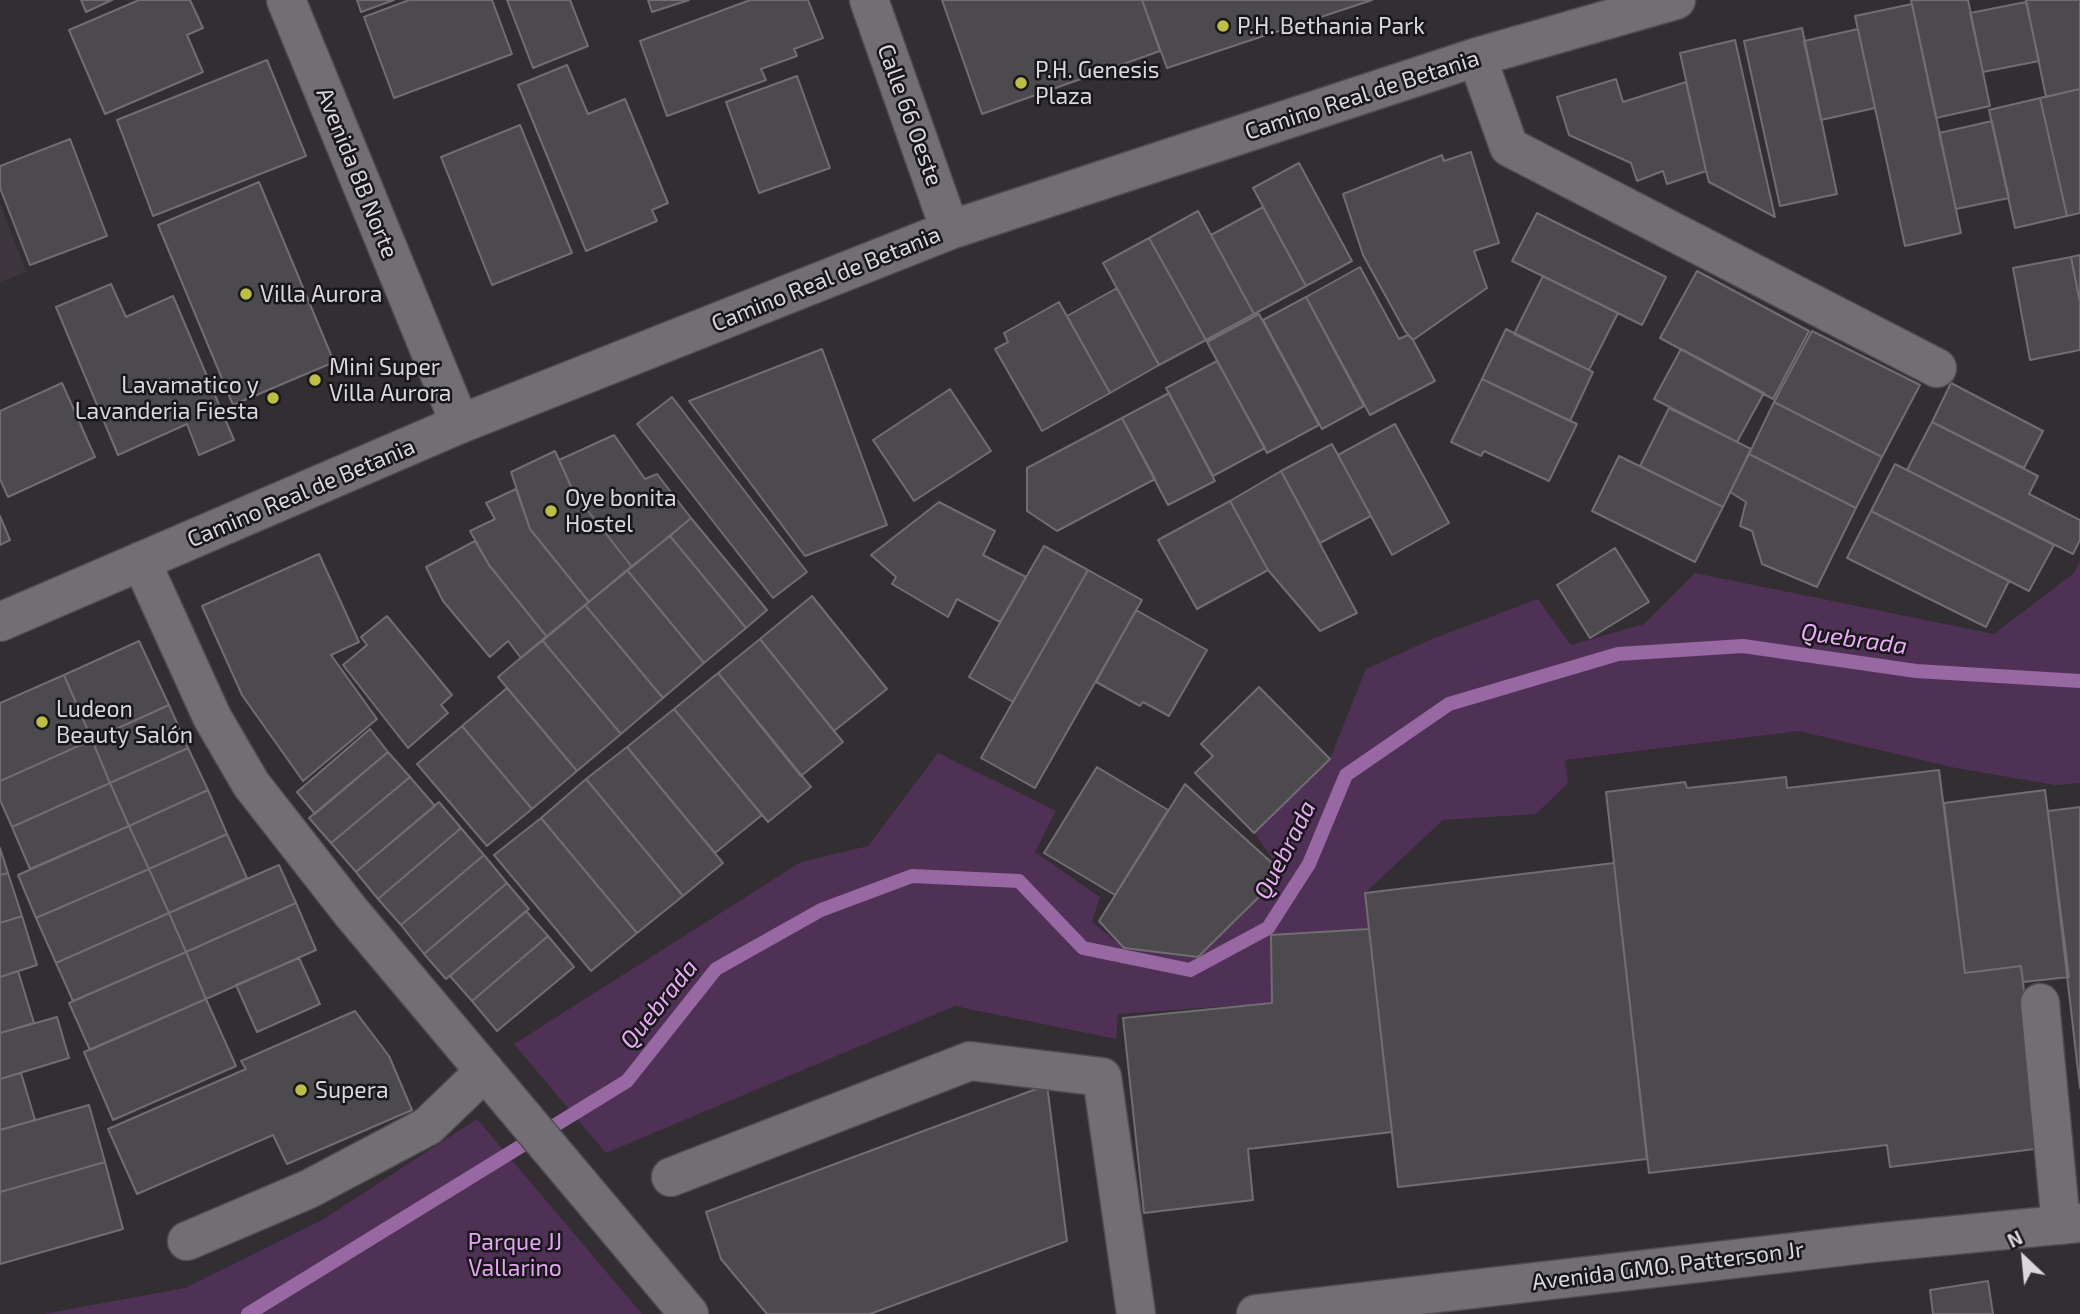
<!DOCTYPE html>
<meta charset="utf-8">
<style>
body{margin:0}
#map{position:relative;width:2080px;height:1314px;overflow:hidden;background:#322e32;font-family:"Exo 2",sans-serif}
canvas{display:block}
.north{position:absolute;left:1989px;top:1223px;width:70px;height:70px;-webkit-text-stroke:5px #181719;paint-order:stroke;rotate:334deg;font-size:19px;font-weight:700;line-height:28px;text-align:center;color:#dad8db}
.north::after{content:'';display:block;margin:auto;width:24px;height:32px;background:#dad8db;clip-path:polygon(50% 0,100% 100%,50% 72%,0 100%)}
</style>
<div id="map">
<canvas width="2080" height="1314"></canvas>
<div class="north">N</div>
</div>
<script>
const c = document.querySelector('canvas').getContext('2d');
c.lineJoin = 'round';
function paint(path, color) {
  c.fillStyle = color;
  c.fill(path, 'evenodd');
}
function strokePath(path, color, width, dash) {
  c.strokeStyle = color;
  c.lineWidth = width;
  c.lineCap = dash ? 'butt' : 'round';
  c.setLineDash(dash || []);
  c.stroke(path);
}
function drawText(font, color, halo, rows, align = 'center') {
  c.font = font + ' "Exo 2",sans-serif';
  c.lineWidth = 5;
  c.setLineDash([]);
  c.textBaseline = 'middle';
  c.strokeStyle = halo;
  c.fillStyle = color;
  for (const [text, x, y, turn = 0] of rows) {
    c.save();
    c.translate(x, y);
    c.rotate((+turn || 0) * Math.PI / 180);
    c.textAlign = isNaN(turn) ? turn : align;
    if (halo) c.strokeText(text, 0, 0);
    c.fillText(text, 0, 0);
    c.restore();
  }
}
const built = new Path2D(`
 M0 203 26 272 0 282Z`);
const green = new Path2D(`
 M2080 560V783L2055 785 1956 768 1799 731 1565 760 1568 783 1536 814 1443 820 1365 893 1369 929 1272 1003 1118 1014 1116 1039 955 1006 606 1153 514 1044 801 862 868 846 938 753 1056 811 1035 852 1100 897 1092 922 1124 948 1198 957 1283 873 1254 833 1330 759 1366 669 1432 639 1538 599 1571 645 1644 624 1695 573 1994 634 2074 573Z
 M477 1119 642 1314H43L185 1288 322 1220Z`);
const stream = new Path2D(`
 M248 1314 627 1081 716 969 821 910 912 876 1019 881 1083 948 1190 970 1268 928 1309 864 1346 775 1449 704 1618 654 1743 646 1916 671 2080 681`);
const building = new Path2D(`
 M81 0H112L86 12Z
 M139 0H190L203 28 187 35 203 72 105 114 69 30Z
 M357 0H394L361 12Z
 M409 0H492L512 54 394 98 364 17Z
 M507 0H570L588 46 533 68Z
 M648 0H689L652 12Z
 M750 0H808L823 38 794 49 797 56 761 69 766 80 667 116 640 41Z
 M942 0H1142L1160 51 982 114Z
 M1142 0H1372L1167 68Z
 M1911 0H1968L1990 106 1936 118Z
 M2026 0H2080V89L2046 97Z
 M2026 2 2039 61 1983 72 1970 13Z
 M1912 4 1961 233 1905 246 1855 16Z
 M1802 28 1837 194 1780 206 1744 41Z
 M1858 29 1875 108 1821 120 1804 41Z
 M1735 40 1775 217 1709 182 1706 171 1680 53Z
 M267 60 306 156 153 216 117 120Z
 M567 65 588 114 625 99 668 203 652 210 657 221 586 251 518 85Z
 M797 76 830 168 759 193 726 102Z
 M1616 79 1623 102 1686 82 1706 171 1667 184 1663 171 1637 181 1631 163 1569 135 1557 97Z
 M2080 89V213L2067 216 2040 98Z
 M2040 98 2067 216 2015 228 1989 110Z
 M1992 121 2009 198 1956 209 1939 133Z
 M520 125 572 253 492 285 441 157Z
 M70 139 107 236 30 265 0 188V166Z
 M1471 152 1499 243 1474 251 1487 288 1413 340 1405 331 1363 255 1343 194 1442 155 1444 161Z
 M1299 163 1352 261 1306 286 1253 188Z
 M259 182 334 362 233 405 158 225Z
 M1263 207 1306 286 1254 314 1211 235Z
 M1198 211 1254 314 1206 340 1149 238Z
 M1537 213 1666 277 1642 325 1512 261Z
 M1149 238 1206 340 1159 365 1103 263Z
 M2080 255V303L2071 257Z
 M2071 257 2080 303V350L2030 360 2013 268Z
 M1360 267 1399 339 1408 335 1413 340 1435 381 1370 415 1306 297Z
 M1697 271 1809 331 1773 399 1660 338Z
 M1543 276 1618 313 1589 370 1514 334Z
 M111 284 126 317 173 296 234 440 199 455 187 424 118 455 56 307Z
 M1117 288 1159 365 1110 393 1067 316Z
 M1306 297 1364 406 1322 429 1263 320Z
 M1059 302 1110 393 1042 431 995 349 1008 342 1004 333Z
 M1259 314 1319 425 1267 453 1207 342Z
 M1506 329 1593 372 1570 421 1482 379Z
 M1812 331 1920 385 1882 457 1774 402Z
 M822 349 887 525 805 556 689 401Z
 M1681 349 1764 393 1737 442 1654 399Z
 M1217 361 1265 448 1213 476 1166 388Z
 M1482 379 1577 424 1549 481 1484 451 1481 456 1451 442Z
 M62 383 95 457 8 497 0 479V411Z
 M1951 383 2043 431 2024 468 1932 422Z
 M950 389 991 451 914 501 873 440Z
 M1169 393 1215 481 1168 505 1122 418Z
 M672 397 807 572 773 598 637 424Z
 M1774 402 1882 457 1856 508 1749 454Z
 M1669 408 1751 449 1723 507 1640 466Z
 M1122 418 1155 479 1057 531 1027 511V468Z
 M1932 422 2038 476 2029 494 2080 520V540L2073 554 1907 470Z
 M1395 424 1449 523 1392 555 1338 455Z
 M614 435 645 479 657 474 691 518 632 567 574 493 559 460Z
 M1332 444 1371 516 1320 543 1281 471Z
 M555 451 574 493 632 567 589 602 530 529 511 472Z
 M1749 454 1856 508 1817 587 1762 564 1752 531 1740 526 1746 502 1730 492Z
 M1619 456 1723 507 1695 562 1592 511Z
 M1895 464 2054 545 2029 591 1871 511Z
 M1281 471 1357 613 1320 631 1268 570 1230 501Z
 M516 489 530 529 589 602 547 637 489 565 470 531 495 519 486 503Z
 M1230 501 1268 570 1197 609 1158 540Z
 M939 502 995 531 983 555 1026 577 1000 622 957 599 948 617 892 584 896 577 871 555Z
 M1871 511 2009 581 1986 627 1847 558Z
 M0 516 10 540 0 545Z
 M691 518 767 610 746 628 670 536Z
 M670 536 746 628 704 663 627 570Z
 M475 541 489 565 547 637 521 658 508 641 490 657 443 601 426 567Z
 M1044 546 1088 570 1013 702 969 677Z
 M1615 548 1649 602 1590 638 1557 585Z
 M319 554 359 642 331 655 377 719 303 781 242 695 202 606Z
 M627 570 704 663 663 698 585 605Z
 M1088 570 1142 600 1035 788 981 758Z
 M812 596 887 689 834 731 760 639Z
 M585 605 663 698 621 734 542 640Z
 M1136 610 1207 650 1169 716 1143 702 1140 706 1096 682Z
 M387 616 452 695 441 705 448 713 408 748 343 665 367 645 361 637Z
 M760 639 843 742 801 776 718 673Z
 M542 640 621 734 577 771 498 677Z
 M139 641 169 705 92 740 64 675Z
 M718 673 811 787 768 822 674 709Z
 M64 675 92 740 0 781V703Z
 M1259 687 1330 759 1254 833 1195 773 1213 756 1201 744Z
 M507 688 577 771 532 809 462 726Z
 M169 705 188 748 110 783 92 740Z
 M674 709 762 815 715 853 627 747Z
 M462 726 532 809 487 846 417 764Z
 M370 729 388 752 315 814 297 792Z
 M92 740 110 783 12 827 0 800V781Z
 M627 747 723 863 683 896 586 779Z
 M188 748 208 790 129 826 110 783Z
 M388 752 410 777 331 843 309 818Z
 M1097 767 1168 810 1115 895 1044 853Z
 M1939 770 1965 973 2021 966 2043 1148 1890 1167 1887 1145 1649 1173 1606 792 1685 782 1687 788 1786 777 1787 788Z
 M410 777 435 806 356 872 331 843Z
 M586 779 683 896 637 933 541 818Z
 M110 783 129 826 30 869 12 827Z
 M1185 784 1283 873 1198 957 1124 948 1099 921Z
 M208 790 227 834 149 869 129 826Z
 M2045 790 2069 977 2023 982 2021 966 1965 973 1944 803Z
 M439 802 461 828 378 899 356 872Z
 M2080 807V1088L2048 811Z
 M541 818 637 933 591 971 494 855Z
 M129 826 149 869 36 918 18 875Z
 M461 828 484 855 401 925 378 899Z
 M227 834 247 878 169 913 149 869Z
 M0 848 8 873 0 875Z
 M484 855 507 883 424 954 401 925Z
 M1614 863 1647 1159 1398 1187 1365 893Z
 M279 865 296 903 186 952 169 913Z
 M149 869 169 913 56 963 36 918Z
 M8 873 22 916 0 923V875Z
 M507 883 529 909 446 979 424 954Z
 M296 903 316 950 206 999 186 952Z
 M526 911 548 936 472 1001 450 976Z
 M169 913 186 952 73 1001 56 963Z
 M22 916 37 965 0 977V923Z
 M1369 929 1392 1132 1248 1149 1253 1200 1144 1213 1123 1018 1272 1003 1271 935Z
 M548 936 574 967 497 1031 472 1001Z
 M186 952 206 999 90 1050 69 1003Z
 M299 958 320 1004 257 1032 236 985Z
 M18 971 34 1023 0 1033V977Z
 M206 999 236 1066 113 1120 84 1052Z
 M355 1011 389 1056 412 1110 287 1164 273 1135 137 1194 108 1129 246 1069 241 1061Z
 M57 1017 69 1058 0 1079V1033Z
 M21 1073 35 1120 0 1130V1079Z
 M1047 1085 1067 1241 870 1314H767L721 1259 706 1212Z
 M89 1105 105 1162 0 1192V1130Z
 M105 1162 123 1229 0 1264V1192Z
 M1988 1281 1993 1314H1933L1930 1290Z`);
const minor = new Path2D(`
 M286 0 460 424
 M869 0 950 230
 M1477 57 1509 147 1937 368
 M141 561 212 717 251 784 351 912 689 1314
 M0 622 460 424 950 230 1477 57 1676 0
 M2040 1003 2061 1225
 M671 1177 970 1061 1102 1077 1136 1314
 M187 1241 309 1189 428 1126 485 1071
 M1256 1314 1872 1243 2080 1223`);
const markers = [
 [1223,26,7,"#bdbf43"],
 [1021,83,7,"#bdbf43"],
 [246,294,7,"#bdbf43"],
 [315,380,7,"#bdbf43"],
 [273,398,7,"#bdbf43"],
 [551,511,7,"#bdbf43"],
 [42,722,7,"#bdbf43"],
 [301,1090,7,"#bdbf43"]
];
const poiNames = [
 ["P.H. Bethania Park",1237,26],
 ["P.H. Genesis",1035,70],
 ["Plaza",1035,96],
 ["Villa Aurora",260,294],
 ["Mini Super",329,367],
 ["Villa Aurora",329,393],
 ["Lavamatico y",259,385,"right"],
 ["Lavanderia Fiesta",259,411,"right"],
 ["Oye bonita",565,498],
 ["Hostel",565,524],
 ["Ludeon",56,709],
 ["Beauty Salón",56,735],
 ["Supera",315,1090]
];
const streetNames = [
 ["Camino Real de Betania",1362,95,-18],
 ["Calle 66 Oeste",910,115,70],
 ["Avenida 8B Norte",357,173,68],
 ["Camino Real de Betania",826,279,-22],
 ["Camino Real de Betania",301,493,-23],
 ["Avenida GMO. Patterson Jr",1668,1266,-7]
];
const parkNames = [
 ["Parque JJ",515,1242],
 ["Vallarino",515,1268]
];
const waterNames = [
 ["Quebrada",1854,639,8],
 ["Quebrada",1285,850,-63],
 ["Quebrada",659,1004,-51]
];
paint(built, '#3d363f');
paint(green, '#4f3156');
strokePath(stream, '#9768a1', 14);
paint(building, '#4d4a4e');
strokePath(building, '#716d72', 2);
strokePath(minor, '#4f4c50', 41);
strokePath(minor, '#726e73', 38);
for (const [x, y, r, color] of markers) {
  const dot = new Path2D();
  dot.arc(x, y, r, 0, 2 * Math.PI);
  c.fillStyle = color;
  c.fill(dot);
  strokePath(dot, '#181719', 2.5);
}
drawText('23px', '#dad8db', '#181719', poiNames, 'left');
drawText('23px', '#dad8db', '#181719', streetNames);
drawText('23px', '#e7a4f5', '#181719', parkNames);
drawText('italic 24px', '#edaafb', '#181719', waterNames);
</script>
